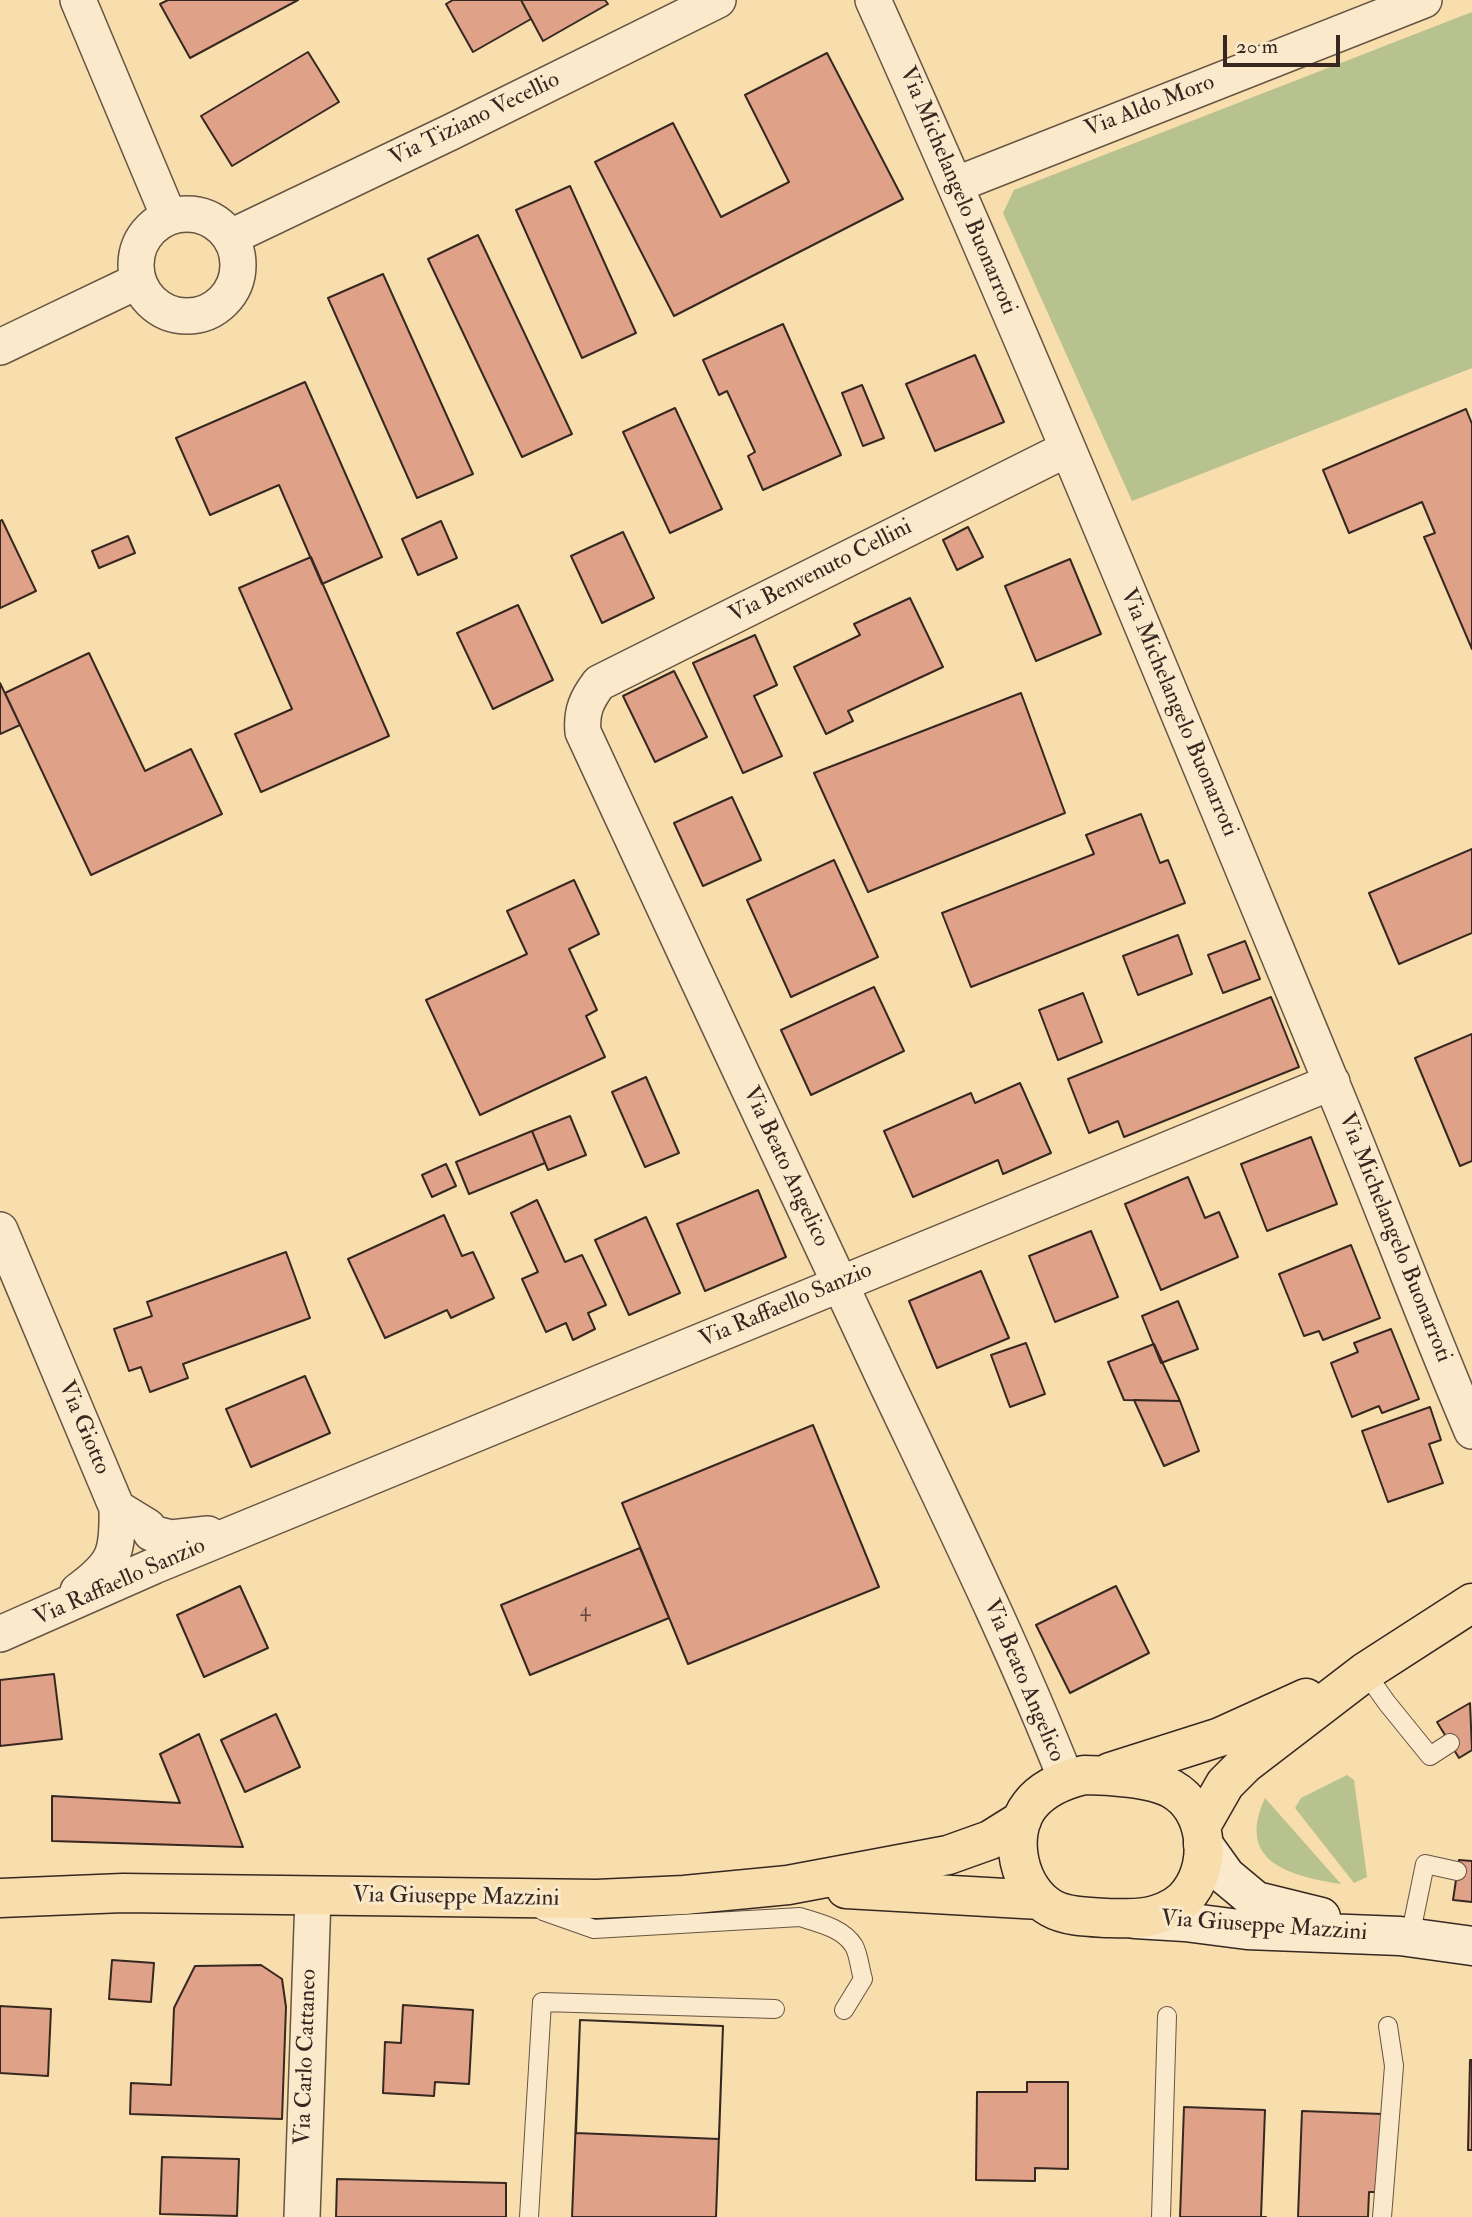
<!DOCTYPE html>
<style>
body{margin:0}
#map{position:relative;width:1472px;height:2217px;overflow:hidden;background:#f8ddad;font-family:"IM FELL Double Pica",serif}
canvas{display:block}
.scale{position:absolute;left:1223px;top:35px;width:117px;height:32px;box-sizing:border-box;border:4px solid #362821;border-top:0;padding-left:9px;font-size:21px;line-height:24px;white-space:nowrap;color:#362821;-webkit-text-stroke:5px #fae9ca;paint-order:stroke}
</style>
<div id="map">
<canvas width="1472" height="2217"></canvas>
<div class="scale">20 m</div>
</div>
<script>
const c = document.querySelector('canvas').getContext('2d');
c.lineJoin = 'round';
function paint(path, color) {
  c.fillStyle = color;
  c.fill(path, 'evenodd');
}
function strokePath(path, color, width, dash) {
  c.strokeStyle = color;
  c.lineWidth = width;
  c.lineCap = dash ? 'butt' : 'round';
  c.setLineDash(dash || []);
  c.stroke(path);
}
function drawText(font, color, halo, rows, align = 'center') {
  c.font = font + ' "IM FELL Double Pica",serif';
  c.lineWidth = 6;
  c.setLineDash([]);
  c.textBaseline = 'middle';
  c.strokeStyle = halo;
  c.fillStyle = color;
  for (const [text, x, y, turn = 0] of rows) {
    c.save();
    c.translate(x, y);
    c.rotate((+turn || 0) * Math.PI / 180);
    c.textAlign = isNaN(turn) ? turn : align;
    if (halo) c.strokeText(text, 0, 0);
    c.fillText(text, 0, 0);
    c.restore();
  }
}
const green = new Path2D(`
 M1472 12V368L1132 501 1003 213 1014 190Z
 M1347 1775 1354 1780 1367 1877 1354 1883 1295 1808 1301 1798Z
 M1265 1798 1341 1884C1291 1876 1235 1863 1265 1798Z`);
const building = new Path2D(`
 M168 0H298L190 58 160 4Z
 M453 0H521L531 19 473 52 446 4Z
 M521 0H605L608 4 543 41Z
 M308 52 339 102 232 166 201 116Z
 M827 53 903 199 674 316 595 162 673 123 721 217 789 182 745 95Z
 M570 186 636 333 582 358 516 210Z
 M478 235 572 434 522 457 428 259Z
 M383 274 473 474 417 498 328 298Z
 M783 324 841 455 763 490 748 456 755 452 727 391 719 395 703 360Z
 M975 355 1004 422 935 451 906 384Z
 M305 382 382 557 322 584 279 485 210 515 176 438Z
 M862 385 884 438 863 446 842 393Z
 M675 408 722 509 670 533 623 432Z
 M1466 409 1472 424V649L1424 537 1435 533 1422 502 1349 533 1323 470Z
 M2 520 36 591 0 608V521Z
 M441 521 457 558 418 575 402 539Z
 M968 527 983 557 957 570 943 540Z
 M623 532 654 598 602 623 571 556Z
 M128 536 135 553 99 568 92 551Z
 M311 557 389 736 261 792 235 734 292 709 239 588Z
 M1070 559 1101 634 1036 661 1005 586Z
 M910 598 943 667 848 711 853 721 826 734 794 667 860 635 854 624Z
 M518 605 553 680 493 709 457 633Z
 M755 635 777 685 754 696 782 756 743 773 693 663Z
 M89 653 145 771 191 749 222 814 91 875 5 693Z
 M674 671 707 737 655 762 623 696Z
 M0 683 20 725 0 734Z
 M1021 693 1065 813 868 892 814 773Z
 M732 797 761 860 703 886 674 823Z
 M1141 814 1160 863 1168 860 1185 903 971 987 942 913 1094 854 1086 835Z
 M1472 849V933L1399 964 1369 893Z
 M834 860 878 957 791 997 747 900Z
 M574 880 599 934 569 949 597 1010 586 1016 605 1057 480 1115 426 1000 527 954 507 911Z
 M1178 935 1192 974 1138 995 1123 956Z
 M1245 941 1260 979 1223 993 1208 955Z
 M874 987 904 1051 811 1095 781 1030Z
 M1083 993 1102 1042 1058 1060 1039 1010Z
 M1271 997 1299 1067 1124 1137 1118 1121 1089 1133 1068 1079Z
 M1472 1034V1161L1460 1166 1415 1058Z
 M646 1077 679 1153 645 1167 612 1092Z
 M1020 1083 1051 1153 1003 1174 998 1160 913 1197 884 1131 971 1093 975 1103Z
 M570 1116 586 1155 548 1170 532 1131Z
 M532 1131 545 1163 469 1194 456 1162Z
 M1311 1137 1337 1204 1267 1231 1241 1164Z
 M446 1164 456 1186 432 1197 422 1175Z
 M1188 1177 1205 1218 1219 1212 1238 1257 1161 1290 1125 1204Z
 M758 1190 786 1257 705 1291 677 1224Z
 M537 1200 565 1262 582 1255 606 1305 588 1313 595 1329 573 1340 566 1323 546 1332 522 1279 538 1272 511 1213Z
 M444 1215 462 1256 473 1252 494 1298 451 1318 447 1310 385 1338 348 1259Z
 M646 1217 680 1293 629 1315 595 1240Z
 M1091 1231 1118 1297 1055 1322 1029 1256Z
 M1351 1245 1380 1318 1323 1340 1319 1331 1304 1336 1279 1274Z
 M286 1252 310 1318 183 1364 188 1378 150 1392 141 1367 129 1371 114 1329 152 1316 147 1302Z
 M981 1271 1009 1338 937 1368 909 1301Z
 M1178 1301 1198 1349 1161 1363 1142 1316Z
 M1391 1329 1419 1399 1382 1413 1379 1406 1352 1417 1331 1363 1358 1352 1354 1343Z
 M1026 1343 1045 1394 1010 1407 991 1355Z
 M1154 1344 1180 1401 1124 1400 1108 1362Z
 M305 1376 330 1433 251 1467 226 1409Z
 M1134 1400 1180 1401 1199 1451 1164 1466Z
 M1430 1407 1441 1440 1429 1444 1443 1483 1388 1502 1362 1431Z
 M813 1425 879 1587 688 1664 622 1503Z
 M640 1548 669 1618 530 1675 501 1605Z
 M240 1586 268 1648 204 1677 177 1615Z
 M1116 1586 1149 1653 1070 1693 1036 1625Z
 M54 1674 62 1739 0 1746V1680Z
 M1470 1703 1472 1750 1459 1758 1437 1722Z
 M276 1714 300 1767 245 1792 221 1740Z
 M199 1734 243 1847 52 1841V1796L180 1803 160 1754Z
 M1459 1860 1472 1861V1902L1453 1900Z
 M112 1960 154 1963 151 2002 109 1999Z
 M261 1965 282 1979 286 2007 282 2119 130 2114 131 2083 171 2085 174 2008 195 1966Z
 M403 2005 473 2010 469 2084 435 2082 434 2096 383 2093 385 2042 401 2043Z
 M0 2006 51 2009 48 2076 0 2073Z
 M580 2020 723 2026 716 2217H572Z
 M580 2020 723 2026 719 2139 576 2133Z
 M1470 2060H1472V2150H1468Z
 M1027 2082H1068V2169L1035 2168V2181L976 2180 977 2092H1027Z
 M1184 2107 1265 2110 1261 2217H1266H1180Z
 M1302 2111 1383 2114 1380 2192H1369L1368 2217H1298Z
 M162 2157 239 2159 237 2216 160 2214Z
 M337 2179 506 2183V2217H336Z`);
const service = new Path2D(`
 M1365 1672 1387 1703 1430 1756 1450 1743
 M543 1911 594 1929 800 1917C819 1923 843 1928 854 1946 859 1955 860 1970 863 1979L844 2010
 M1410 1937 1425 1864 1457 1871
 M529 2217 542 2002 775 2009
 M1161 2217 1167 2016
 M1382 2217 1394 2066 1388 2026`);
const minor = new Path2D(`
 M78 0 169 217
 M873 0C1033 356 1180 717 1329 1077 1378 1194 1422 1314 1472 1431
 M955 185 1424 0
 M136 265a51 51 0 1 1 102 0a51 51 0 1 1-102 0Z
 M231 237 451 132 718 0
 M0 347 138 281
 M0 1230 117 1508C118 1553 115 1564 78 1591
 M117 1508 148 1527 151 1533 171 1538 208 1534
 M0 1634 154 1566 1332 1082
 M1066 1779C1012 1643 947 1511 884 1378 784 1162 682 948 583 732 581 711 587 699 599 683L1067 449
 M302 2217 313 1897`);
const secondary = new Path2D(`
 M1203 1844 1226 1876 1256 1901 1321 1917
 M1135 1919 1185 1922 1247 1930 1400 1936 1472 1946`);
const primary = new Path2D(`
 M1110 1772 1220 1737 1306 1698
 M1084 1775C1108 1775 1152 1778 1172 1789 1207 1809 1213 1861 1190 1892 1182 1904 1168 1911 1155 1915 1139 1920 1124 1918 1108 1918 1089 1917 1067 1917 1051 1908 1019 1890 1006 1835 1030 1805 1043 1788 1063 1780 1084 1775Z
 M1201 1826 1225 1784 1245 1764 1365 1672 1472 1603
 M846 1889 1040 1900
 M0 1898 123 1893 597 1899 684 1895 788 1885 948 1855 990 1840 1022 1820`);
const numberNames = [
 ["4",585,1612]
];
const streetNames = [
 ["Via Aldo Moro",1150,107,-21],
 ["Via Tiziano Vecellio",475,120,-26],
 ["Via Michelangelo Buonarroti",957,191,67],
 ["Via Benvenuto Cellini",821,572,-27],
 ["Via Michelangelo Buonarroti",1178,713,67],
 ["Via Beato Angelico",785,1167,65],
 ["Via Michelangelo Buonarroti",1394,1238,68],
 ["Via Raffaello Sanzio",786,1306,-23],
 ["Via Giotto",83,1428,67],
 ["Via Raffaello Sanzio",120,1583,-24],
 ["Via Beato Angelico",1023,1681,67],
 ["Via Giuseppe Mazzini",456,1898,1],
 ["Via Giuseppe Mazzini",1264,1927,4],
 ["Via Carlo Cattaneo",307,2057,-88]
];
paint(green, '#b7c28f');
paint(building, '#dfa288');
strokePath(building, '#362821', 2);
strokePath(service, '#654', 20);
strokePath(minor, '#654', 38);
strokePath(secondary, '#362821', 41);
strokePath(primary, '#362821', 41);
strokePath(service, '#fae9ca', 18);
strokePath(minor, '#fae9ca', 35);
strokePath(secondary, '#fae9ca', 38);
strokePath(primary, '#f8ddad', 38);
drawText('19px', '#60463b', null, numberNames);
drawText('23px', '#362821', '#fae9ca', streetNames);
</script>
